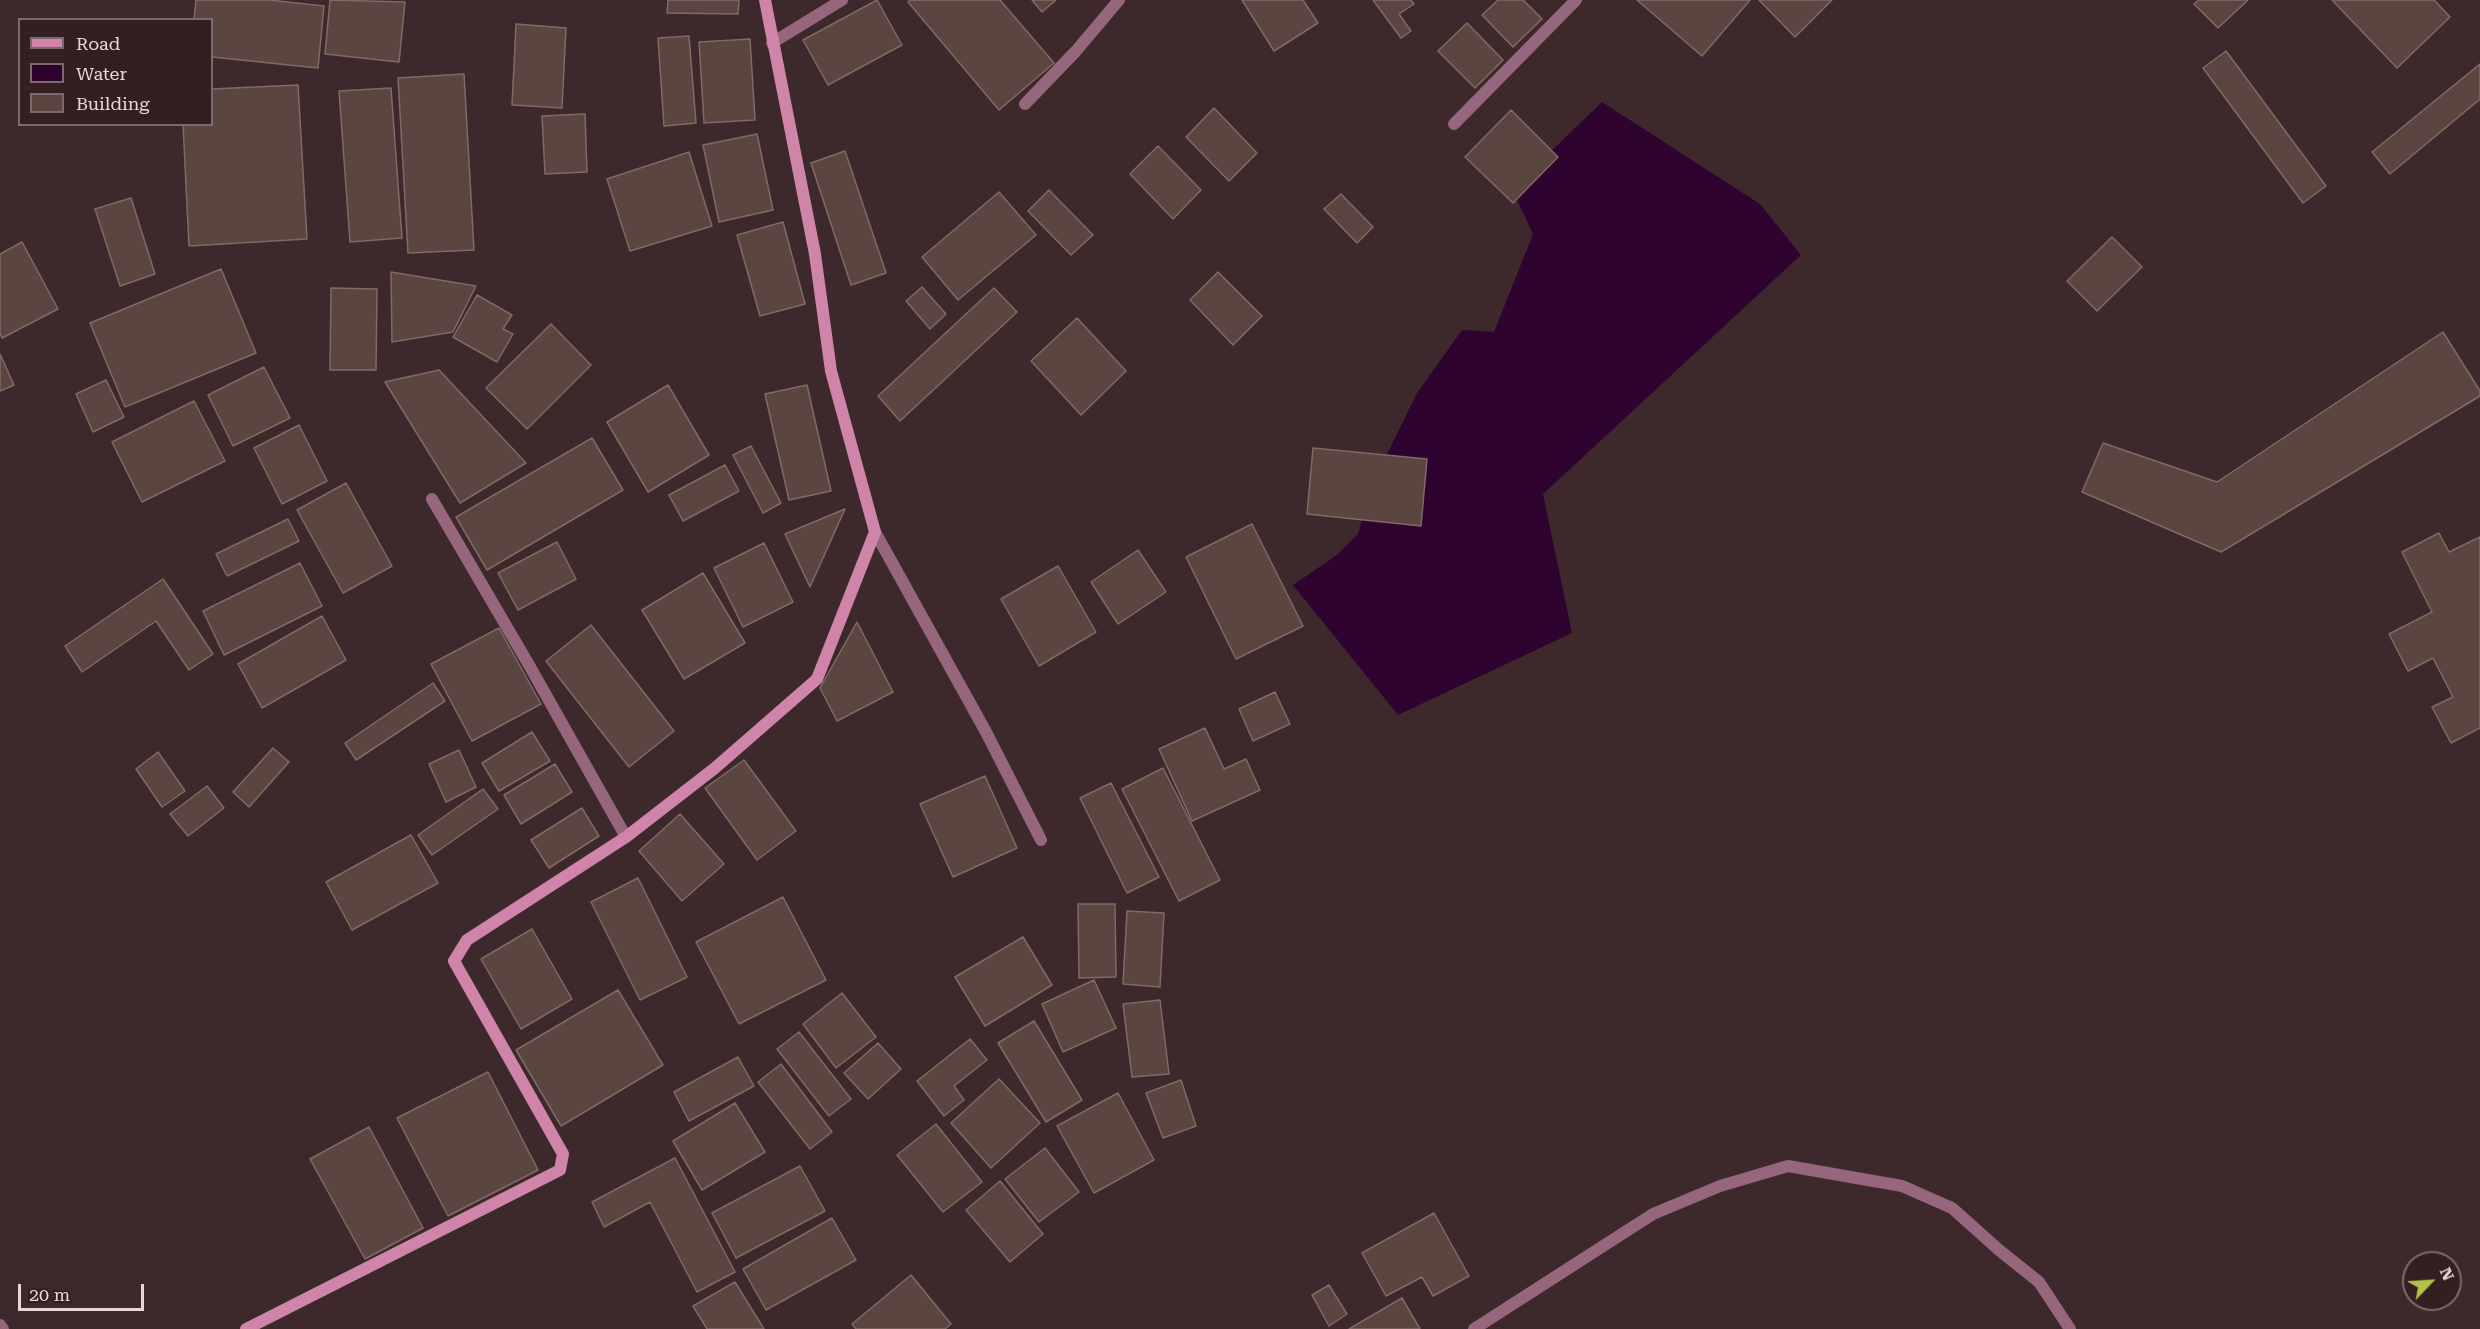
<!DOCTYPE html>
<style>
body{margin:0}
#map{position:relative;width:2480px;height:1329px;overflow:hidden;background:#3d292b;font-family:"Roboto Serif",serif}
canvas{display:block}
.legend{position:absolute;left:18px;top:18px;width:195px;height:108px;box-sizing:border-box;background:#331f22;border:2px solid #7b696c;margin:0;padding:8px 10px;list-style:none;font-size:18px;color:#e6d8da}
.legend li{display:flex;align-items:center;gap:12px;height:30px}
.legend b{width:30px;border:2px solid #7b696c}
.north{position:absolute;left:2402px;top:1251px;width:60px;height:60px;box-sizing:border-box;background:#331f22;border:2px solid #7b696c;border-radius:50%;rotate:65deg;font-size:16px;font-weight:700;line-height:24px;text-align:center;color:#e6d8da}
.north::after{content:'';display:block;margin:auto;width:21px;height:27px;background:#b3c24b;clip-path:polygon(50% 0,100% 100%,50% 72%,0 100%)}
.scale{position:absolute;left:18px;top:1284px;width:126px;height:27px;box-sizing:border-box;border:3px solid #e6d8da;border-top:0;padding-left:8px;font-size:18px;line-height:21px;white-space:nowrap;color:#e6d8da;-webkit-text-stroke:4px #331f22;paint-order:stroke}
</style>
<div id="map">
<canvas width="2480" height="1329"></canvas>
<ul class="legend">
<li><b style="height:8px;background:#d084a9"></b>Road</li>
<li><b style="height:16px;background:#2f032f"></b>Water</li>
<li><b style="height:16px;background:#5b4541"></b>Building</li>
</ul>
<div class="north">N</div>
<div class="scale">20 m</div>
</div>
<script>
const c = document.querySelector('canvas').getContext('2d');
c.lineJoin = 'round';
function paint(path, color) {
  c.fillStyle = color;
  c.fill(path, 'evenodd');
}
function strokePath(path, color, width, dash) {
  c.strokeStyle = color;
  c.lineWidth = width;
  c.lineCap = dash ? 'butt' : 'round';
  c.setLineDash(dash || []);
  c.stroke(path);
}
const water = new Path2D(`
 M1602 102 1760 204 1801 255 1543 494 1572 633 1398 715 1293 585 1337 555 1358 534 1372 485 1417 393 1462 330 1494 332 1533 234 1512 189Z`);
const building = new Path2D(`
 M196 0H269L324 6 318 68 212 57V20H194Z
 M330 0 405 2 399 62 325 54Z
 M668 0H739L738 14 667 13Z
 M877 0 902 45 828 85 803 40Z
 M910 0H1000L1054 63 999 110 908 2Z
 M1032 0H1056L1042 12Z
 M1242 0H1303L1318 23 1274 51Z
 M1373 0H1411L1414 4 1399 14 1411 31 1401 38Z
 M1498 0H1523L1542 19 1513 47 1482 15Z
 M1637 0H1750L1702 56Z
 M1759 0H1832L1795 37Z
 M2199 0H2248L2218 28 2194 4Z
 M2332 0H2434L2450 17 2397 68Z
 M1467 23 1503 60 1475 88 1438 51Z
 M516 24 566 28 562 108 512 105Z
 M689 36 696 123 664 126 658 38Z
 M750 39 755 120 704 123 699 42Z
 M2226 51 2326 186 2303 203 2203 68Z
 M2480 64V99L2390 174 2372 152Z
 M464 74 474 250 408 253 398 78Z
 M298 85 307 239 189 246 183 124H212V89Z
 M391 88 402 238 350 242 339 91Z
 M1214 108 1257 153 1229 181 1186 137Z
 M1511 110 1558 157 1513 203 1465 157Z
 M585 114 587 172 545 174 542 116Z
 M757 134 773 210 719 222 703 145Z
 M1158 146 1201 190 1173 219 1130 174Z
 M845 151 886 273 851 285 811 163Z
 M689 152 712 226 630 251 607 179Z
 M1049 190 1093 235 1071 255 1028 211Z
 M999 192 1036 235 958 300 922 257Z
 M1341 194 1373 227 1357 243 1324 209Z
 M131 198 155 274 120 286 95 209Z
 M783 222 805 304 760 316 737 235Z
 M2112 237 2142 267 2097 311 2067 281Z
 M22 242 58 309 2 338 0 333V254Z
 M221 269 256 353 125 407 90 323Z
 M391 272 476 286 453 332 392 342Z
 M1218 272 1262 316 1233 345 1190 300Z
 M922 287 946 314 930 329 906 301Z
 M331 288 377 289 376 370H330Z
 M994 288 1017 312 900 421 878 396Z
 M477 295 512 315 503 329 513 334 497 362 453 337Z
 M1077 318 1126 371 1081 415 1031 361Z
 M551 324 591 365 527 429 486 388Z
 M2443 332 2480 391V396L2221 552 2082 492 2103 443 2217 482Z
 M0 354 14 385 0 391Z
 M264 367 290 418 233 446 208 395Z
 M439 370 526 463 460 503 385 382Z
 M106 380 124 417 93 432 76 394Z
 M668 385 709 455 648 492 607 422Z
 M807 385 831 491 789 500 765 394Z
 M194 401 225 461 142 502 112 442Z
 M299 425 327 481 282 504 254 448Z
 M592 438 623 490 487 570 456 517Z
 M751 446 781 503 763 513 733 455Z
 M1313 448 1427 459 1421 526 1307 514Z
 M725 465 739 491 683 521 669 495Z
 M346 483 392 566 343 593 297 510Z
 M845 509 810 587 785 534Z
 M288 519 299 541 227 576 216 554Z
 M1252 524 1303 626 1236 659 1186 557Z
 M2439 533 2449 552 2480 537V728L2451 743 2432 707 2453 697 2433 658 2408 671 2389 634 2432 612 2402 552Z
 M557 542 576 579 518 610 498 573Z
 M764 543 793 602 743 627 714 568Z
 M1138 550 1166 592 1118 624 1091 582Z
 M300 563 322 606 224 655 203 611Z
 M1058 566 1096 632 1039 666 1001 599Z
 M703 573 745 643 684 679 642 610Z
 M163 579 213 654 189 670 156 621 82 672 65 646Z
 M322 616 346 660 262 708 238 664Z
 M857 622 893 692 837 721 820 688Z
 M591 625 674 731 629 767 546 661Z
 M499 628 541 704 472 741 431 664Z
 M433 683 445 701 356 760 345 743Z
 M1275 692 1290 724 1253 741 1239 709Z
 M1205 728 1224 769 1246 759 1260 790 1192 821 1159 749Z
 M532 732 550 761 499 791 482 763Z
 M273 748 289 762 249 807 233 792Z
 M459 750 476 787 446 802 429 764Z
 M158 752 185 791 162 807 136 769Z
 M744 760 796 831 757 860 705 788Z
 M555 764 572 792 521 824 504 795Z
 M1163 768 1220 880 1179 901 1122 789Z
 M985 776 1017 848 953 877 920 804Z
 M1111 783 1159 877 1127 893 1080 798Z
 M207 786 224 808 188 836 170 814Z
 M483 789 498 809 432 855 418 835Z
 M582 808 599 836 549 868 531 840Z
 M680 814 724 864 682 901 639 851Z
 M411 835 438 883 352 930 326 882Z
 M638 878 687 977 640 1000 591 902Z
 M783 897 826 980 739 1024 696 942Z
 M1078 904H1115L1116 977 1079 978Z
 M1127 911 1164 913 1160 987 1123 984Z
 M532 929 572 999 521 1029 481 959Z
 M1023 937 1052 985 985 1026 955 977Z
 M1094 980 1116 1028 1063 1052 1042 1004Z
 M618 990 663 1065 561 1126 516 1050Z
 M842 993 876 1037 836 1068 803 1024Z
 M1160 1000 1169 1074 1132 1077 1123 1004Z
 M1034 1021 1082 1100 1046 1122 998 1043Z
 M799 1032 851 1099 829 1116 777 1049Z
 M970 1039 987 1060 954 1086 964 1100 944 1116 917 1081Z
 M878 1043 901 1069 868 1099 844 1073Z
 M738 1057 754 1086 689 1121 674 1092Z
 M781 1064 832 1132 810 1149 758 1082Z
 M488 1072 538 1170 448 1216 397 1118Z
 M999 1079 1040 1123 991 1168 951 1123Z
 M1181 1080 1196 1126 1163 1138 1146 1093Z
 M1118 1093 1154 1160 1094 1193 1057 1126Z
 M735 1103 765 1152 702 1190 673 1141Z
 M936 1124 982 1182 943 1212 897 1155Z
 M369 1127 423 1228 365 1259 310 1159Z
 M1045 1148 1079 1192 1039 1222 1005 1179Z
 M675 1158 735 1272 697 1292 650 1202 604 1227 592 1202Z
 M800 1166 825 1211 736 1258 712 1213Z
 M1000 1181 1043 1234 1010 1262 966 1210Z
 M1434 1213 1469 1276 1433 1296 1422 1277 1386 1296 1362 1253Z
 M832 1218 856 1260 766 1310 743 1269Z
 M911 1275 951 1324 945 1329H856L852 1324Z
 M735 1282 764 1329H707L693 1306Z
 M1329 1285 1347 1314 1329 1326 1312 1295Z
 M1402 1298 1420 1329H1349Z`);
const street = new Path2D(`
 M772 43 842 0
 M1025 104 1076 51 1119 0
 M1454 124 1576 0
 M432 499 529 665 626 837
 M875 532 986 732 1041 840
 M0 1325 3 1329
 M1474 1329 1653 1214 1720 1186 1788 1166 1902 1186 1952 1208 1999 1250 2039 1282 2070 1329`);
const secondary = new Path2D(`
 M246 1329 560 1170 563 1154 454 961 467 940 626 837 715 768 817 679 875 532 831 371 815 254 765 0`);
paint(water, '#2f032f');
paint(building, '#5b4541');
strokePath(building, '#816a65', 1.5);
strokePath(street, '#96667d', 12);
strokePath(secondary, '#d084a9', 12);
</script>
